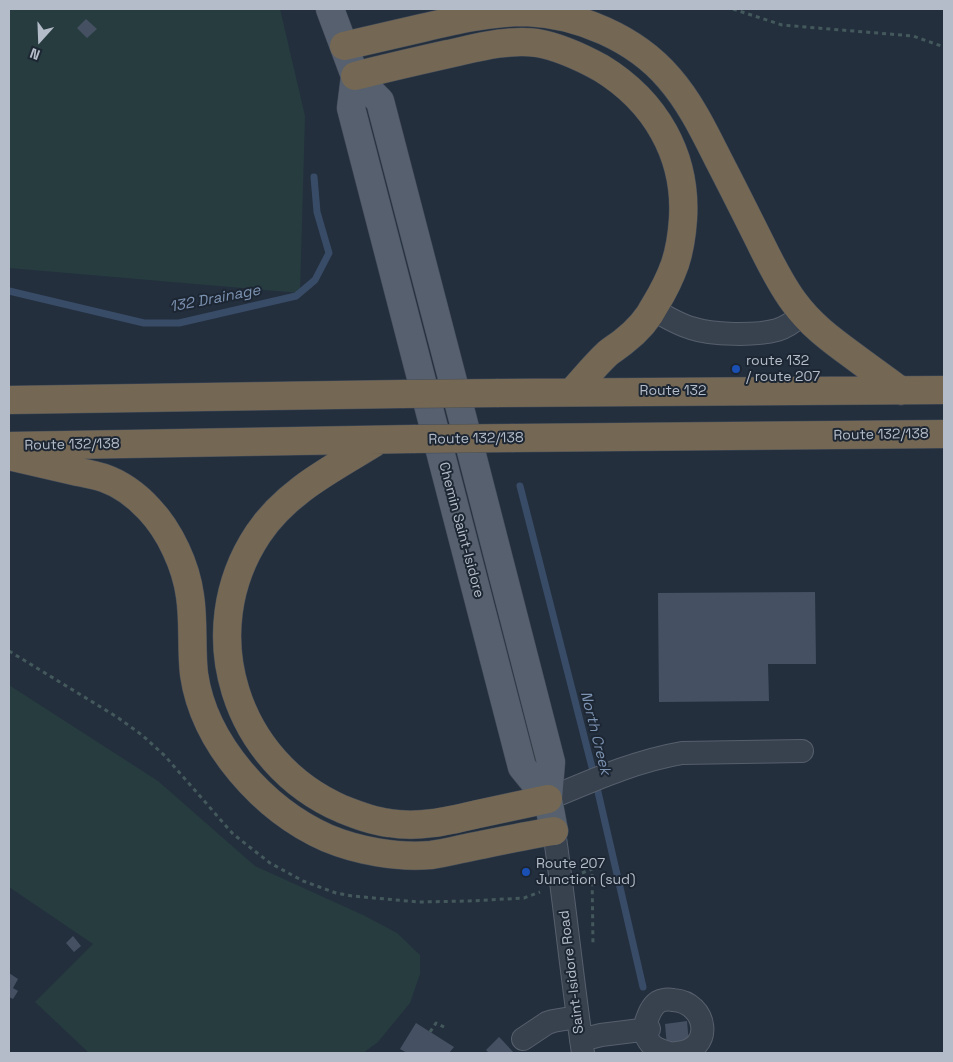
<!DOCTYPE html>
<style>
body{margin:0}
#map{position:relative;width:953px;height:1062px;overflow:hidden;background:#242f3e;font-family:"Space Grotesk",sans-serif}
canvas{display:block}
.frame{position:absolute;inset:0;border:10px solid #b4bcc9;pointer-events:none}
.north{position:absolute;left:15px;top:15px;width:50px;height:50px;-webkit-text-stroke:4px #1d2633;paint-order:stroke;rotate:200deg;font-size:14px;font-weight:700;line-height:20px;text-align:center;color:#b4bcc9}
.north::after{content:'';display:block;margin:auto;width:18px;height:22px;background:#b4bcc9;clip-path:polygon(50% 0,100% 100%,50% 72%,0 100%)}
</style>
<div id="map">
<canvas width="953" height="1062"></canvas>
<div class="frame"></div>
<div class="north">N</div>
</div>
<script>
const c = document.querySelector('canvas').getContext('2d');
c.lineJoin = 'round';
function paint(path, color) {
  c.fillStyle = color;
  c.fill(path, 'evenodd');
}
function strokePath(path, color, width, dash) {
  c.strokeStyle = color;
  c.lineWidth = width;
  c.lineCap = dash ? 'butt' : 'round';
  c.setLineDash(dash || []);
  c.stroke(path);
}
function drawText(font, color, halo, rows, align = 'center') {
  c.font = font + ' "Space Grotesk",sans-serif';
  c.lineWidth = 4;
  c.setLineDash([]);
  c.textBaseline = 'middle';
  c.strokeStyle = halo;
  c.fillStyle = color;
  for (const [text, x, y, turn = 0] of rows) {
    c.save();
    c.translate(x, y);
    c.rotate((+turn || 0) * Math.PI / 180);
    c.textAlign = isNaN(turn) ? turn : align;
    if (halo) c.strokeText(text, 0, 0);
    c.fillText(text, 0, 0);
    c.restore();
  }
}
const green = new Path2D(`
 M9 9H280L305 116 300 293 9 268Z
 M9 685 158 781 255 866 363 915 397 933 420 955V974L410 1003 378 1042 363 1053H89L35 1002 93 944 9 887Z`);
const stream = new Path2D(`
 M9 291 144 323H179L296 296 315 280 329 253 317 212 314 177
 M520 486 595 779 643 987`);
const building = new Path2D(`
 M86 19 97 29 87 38 77 28Z
 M815 592 816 664H768L769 701 659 702 658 593Z
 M73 936 81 946 74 952 66 943Z
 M9 973 18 979 13 988 18 991 13 999 9 997Z
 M687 1021 689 1044 667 1046 665 1024Z
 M416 1023 454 1047 449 1053H407L400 1049Z
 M499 1037 503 1041 514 1053H489L486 1050Z`);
const path = new Path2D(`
 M733 9 782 25 913 36 944 47
 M9 651 117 717 142 735 165 756 233 834 270 863 303 881 336 893 352 896 419 902 469 901 524 898 540 892
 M582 873 592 869 593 946
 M430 1032 436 1023 444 1027`);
const minor = new Path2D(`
 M652 309C665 316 677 324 691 328 712 335 755 336 777 330 787 327 795 321 803 314
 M548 799C591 781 635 761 682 753L802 751
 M554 831C565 905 572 979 583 1053
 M523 1039 547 1023 553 1021 577 1017
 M581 1040 601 1035 649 1029
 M669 1053C652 1048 650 1045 643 1030 647 1021 649 1008 658 1002 662 1000 668 999 673 1000 708 1002 715 1051 676 1053`);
const major = new Path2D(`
 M330 9 355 76 380 101 462 416 551 762 548 799 554 831
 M355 76 351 108 522 767 548 799`);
const highway = new Path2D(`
 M344 46C370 40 396 34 422 28 456 20 491 12 526 12 578 14 635 38 669 78 690 102 704 131 718 159 731 184 744 210 757 236 768 258 779 282 794 302 810 324 830 339 852 355 868 367 885 379 901 391
 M355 76C386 68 417 61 448 54 476 48 507 39 537 43 560 47 581 57 601 68 655 101 687 155 683 219 682 234 680 249 675 264 670 278 663 292 655 305 648 319 636 332 623 342 618 346 613 349 608 353 595 365 584 379 572 392
 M499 393 944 390
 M9 400 402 394
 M514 438 944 434
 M379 440C336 467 287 490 258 534 193 632 235 763 342 809 357 815 372 821 389 823 420 828 448 821 478 814 501 809 525 804 548 799
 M10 446 413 439
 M9 456C30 461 52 466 74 471 83 473 94 475 104 478 121 484 137 496 149 509 170 531 186 566 190 596 194 622 191 648 194 674 204 744 264 810 327 838 358 851 398 858 431 855 447 853 464 848 481 845 505 840 529 835 554 831`);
const highwayBridge = new Path2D(`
 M402 394 499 393
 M413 439 514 438`);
const markers = [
 [736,369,5,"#1a4fb4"],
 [526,872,5,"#1a4fb4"]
];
const poiNames = [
 ["route 132",746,361],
 ["/ route 207",746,377],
 ["Route 207",536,864],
 ["Junction (sud)",536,880]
];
const streetNames = [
 ["Route 132",673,391],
 ["Route 132/138",881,435,-1],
 ["Route 132/138",476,439,-1],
 ["Route 132/138",72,445,-1],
 ["Chemin Saint-Isidore",461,530,75],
 ["Saint-Isidore Road",572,972,-97]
];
const waterNames = [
 ["132 Drainage",215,299,-11],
 ["North Creek",595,733,76]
];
paint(green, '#263c3f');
strokePath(stream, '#394c67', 7);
paint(building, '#455162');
strokePath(minor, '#565f6c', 24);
strokePath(major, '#414a57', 29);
strokePath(highway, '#434c59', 29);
strokePath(path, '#44595c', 3, [4, 4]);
strokePath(minor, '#38414e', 22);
strokePath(major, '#56606e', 28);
strokePath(highway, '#746855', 28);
strokePath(highwayBridge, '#434c59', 29, []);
strokePath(highwayBridge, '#746855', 28);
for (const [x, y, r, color] of markers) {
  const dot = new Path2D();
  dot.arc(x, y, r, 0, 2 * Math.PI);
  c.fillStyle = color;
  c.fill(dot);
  strokePath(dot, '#1d2633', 2);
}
drawText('14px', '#b4bcc9', '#1d2633', poiNames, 'left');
drawText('14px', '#b4bcc9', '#1d2633', streetNames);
drawText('italic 15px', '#7c92b1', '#1d2633', waterNames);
</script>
